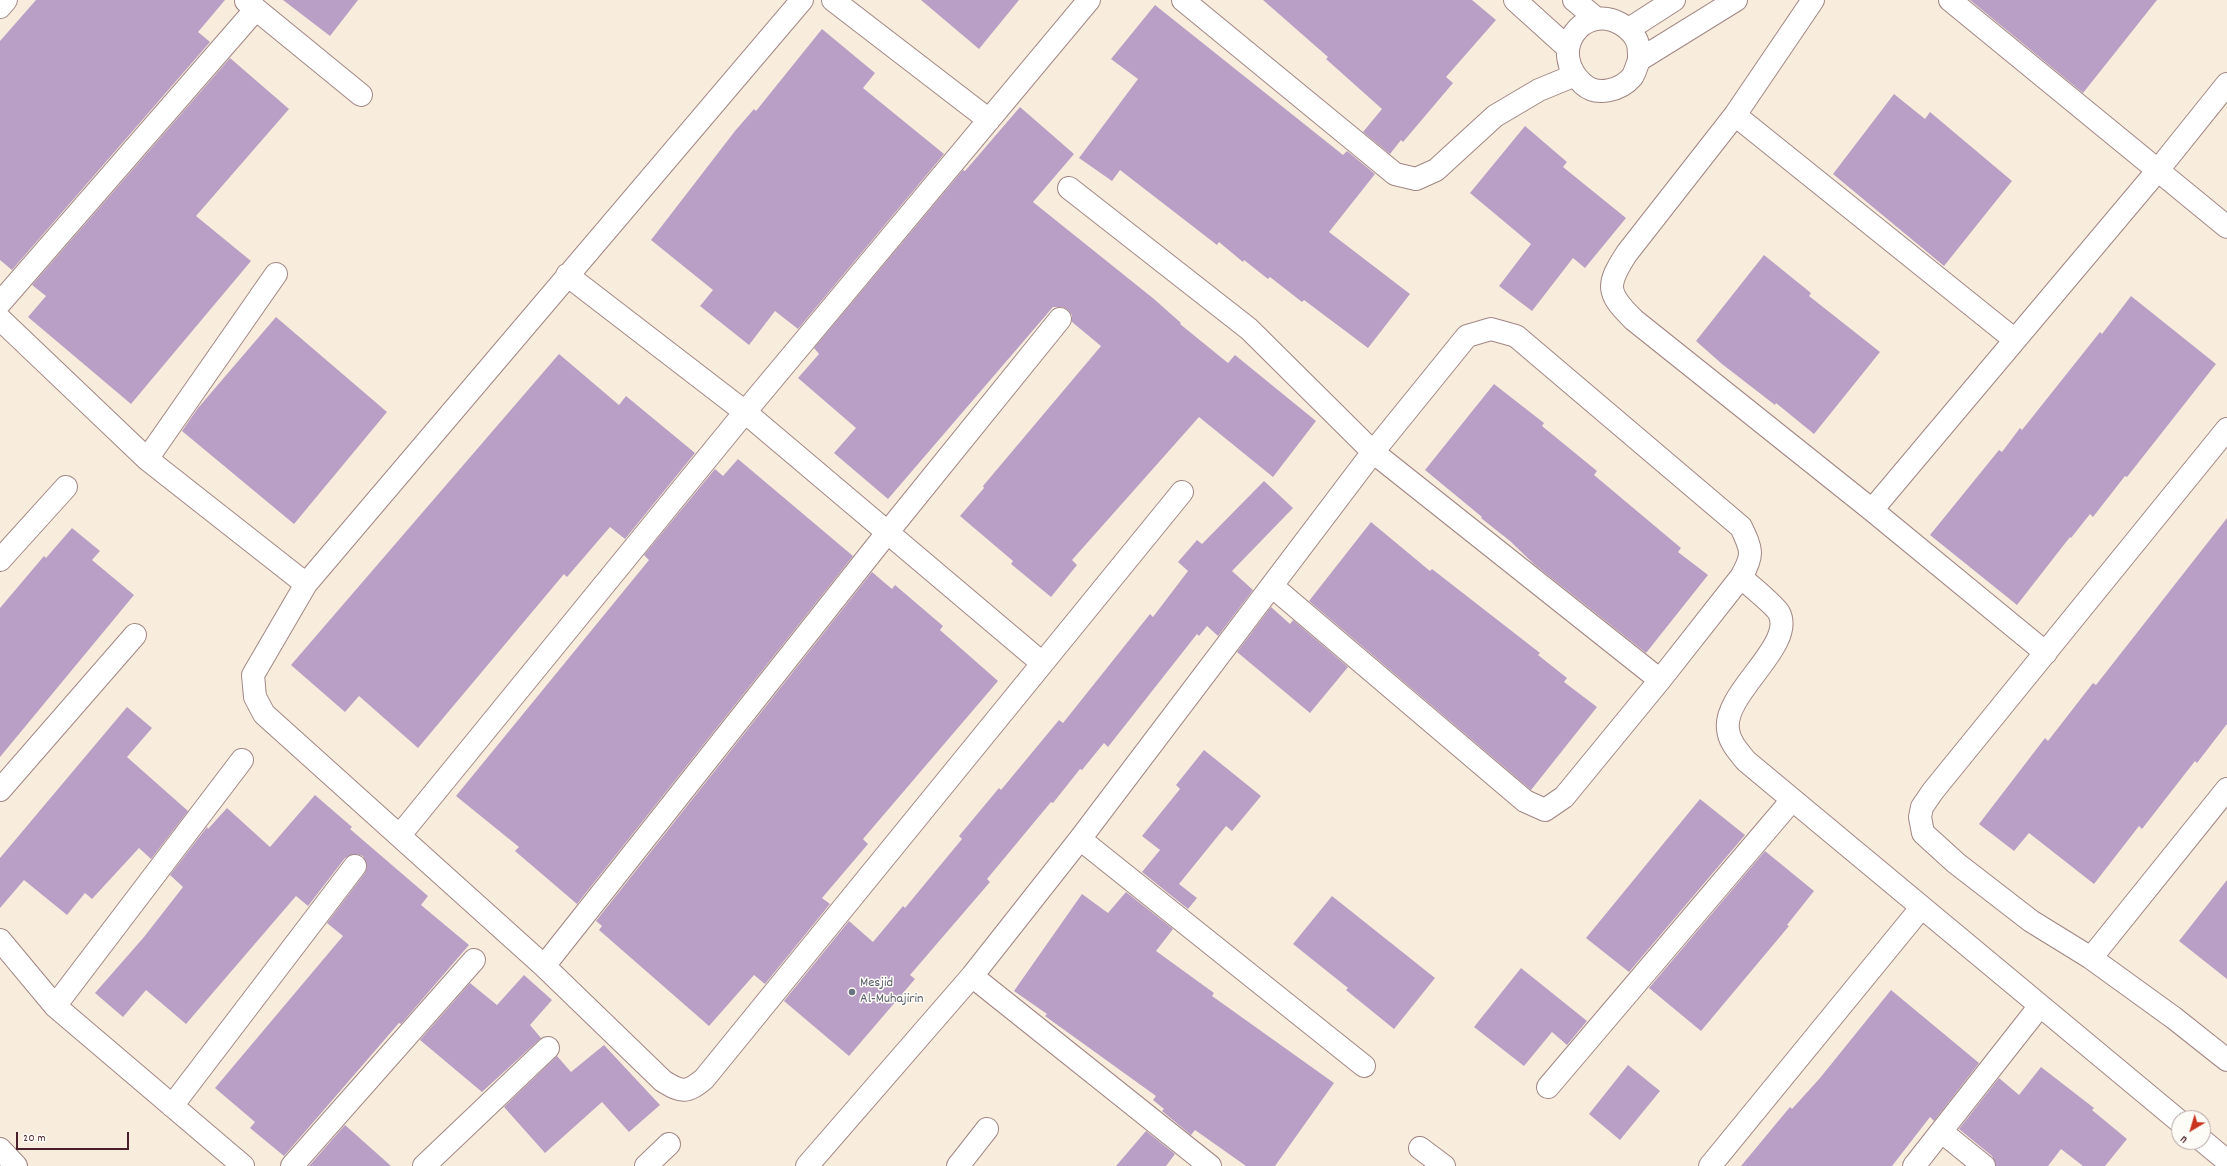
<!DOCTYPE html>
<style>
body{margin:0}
#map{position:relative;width:2227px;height:1166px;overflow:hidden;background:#f8eddc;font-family:Dekko,sans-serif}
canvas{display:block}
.north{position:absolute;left:2171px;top:1110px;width:40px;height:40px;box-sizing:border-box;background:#fdfcf7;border:1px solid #b5a4a5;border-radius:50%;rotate:218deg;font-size:11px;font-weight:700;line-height:16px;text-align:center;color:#4a1f2b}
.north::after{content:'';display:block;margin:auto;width:14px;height:18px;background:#c8321e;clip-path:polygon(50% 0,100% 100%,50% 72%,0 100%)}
.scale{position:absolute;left:16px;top:1132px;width:113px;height:18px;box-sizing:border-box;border:2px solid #4a1f2b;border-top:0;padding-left:5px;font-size:12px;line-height:14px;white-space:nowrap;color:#4a1f2b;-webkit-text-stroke:3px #fdfcf7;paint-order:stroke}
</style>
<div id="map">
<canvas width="2227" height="1166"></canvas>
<div class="north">U</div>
<div class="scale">20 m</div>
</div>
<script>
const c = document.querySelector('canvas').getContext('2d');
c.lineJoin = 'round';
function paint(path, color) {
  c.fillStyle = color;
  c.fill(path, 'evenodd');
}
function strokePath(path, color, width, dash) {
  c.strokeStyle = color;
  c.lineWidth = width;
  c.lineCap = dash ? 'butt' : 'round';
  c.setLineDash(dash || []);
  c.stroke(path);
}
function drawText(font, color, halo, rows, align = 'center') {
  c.font = font + ' Dekko,sans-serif';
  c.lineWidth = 3;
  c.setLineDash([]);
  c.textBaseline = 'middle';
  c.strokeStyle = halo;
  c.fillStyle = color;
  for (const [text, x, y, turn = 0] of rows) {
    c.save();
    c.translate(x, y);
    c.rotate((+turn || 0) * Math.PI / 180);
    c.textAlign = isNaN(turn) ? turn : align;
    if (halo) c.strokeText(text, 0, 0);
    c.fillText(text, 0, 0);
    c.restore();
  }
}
const building = new Path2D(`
 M36 0H225L198 32 210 42 12 270 0 260V41Z
 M283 0H358L330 36Z
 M921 0H1019L979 49Z
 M1263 0H1472L1496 20 1446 77 1453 83 1403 142 1401 140 1390 154 1363 132 1382 109 1326 59 1328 57Z
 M1970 0H2157L2083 93Z
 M1155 5 1318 135 1343 155 1347 151 1375 174 1329 232 1410 294 1368 348 1304 300 1302 302 1270 277 1268 279 1244 260 1243 262 1219 242 1217 245 1120 170 1112 181 1079 158 1138 79 1111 59Z
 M822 29 875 73 863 88 944 154 798 329 775 311 749 345 700 306 713 290 651 240 735 131 754 109 756 111Z
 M230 58 289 109 196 216 251 261 131 404 28 317 46 296 32 285Z
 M1894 94 1925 119 1930 112 2012 181 1944 266 1833 174Z
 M1020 107 1074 154 1033 202 1154 299 1181 323 1180 324 1228 363 1235 355 1316 421 1273 477 1199 417 1072 560 1077 565 1051 597 1011 564 1013 561 960 516 984 488 983 486 1101 346 1072 322V315L1068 310 1062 307H1053L888 499 834 453 856 428 798 378 819 354 814 348 963 170 965 171Z
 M1525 126 1567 162 1563 167 1626 218 1585 268 1573 258 1532 311 1499 286 1531 244 1470 193Z
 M1764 255 1811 293 1809 296 1880 352 1814 434 1776 403 1775 405 1722 364 1696 341Z
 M2131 296 2216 364 2127 477 2125 476 2093 517 2090 514 2071 538 2070 537 2017 605 1930 535 1999 450 2002 452 2020 428 2022 430 2100 332 2102 334Z
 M276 317 387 412 294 524 182 431 198 408Z
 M559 354 619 405 626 396 695 453 625 539 610 527 567 577 564 574 418 748 359 696 345 712 291 665Z
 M1494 384 1544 423 1542 426 1597 471 1594 475 1681 548 1678 552 1708 575 1646 653 1535 565 1510 541 1481 518 1482 517 1425 470Z
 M738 459 853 556 577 904 515 851 519 847 456 796 649 560 644 555 715 469 723 476Z
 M1264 481 1293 508 1232 571 1253 590 1218 636 1207 626 1199 636 1197 634 1108 747 1104 743 1082 770 1080 769 1053 803 1051 802 987 879 990 882 910 975 915 979 849 1056 784 1001 849 921 873 942 903 906 905 908 962 839 959 836 999 788 1001 790 1059 720 1063 723 1150 614 1153 617 1188 571 1178 562 1197 540 1202 544Z
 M2227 518V724L2197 763 2195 761 2142 829 2139 826 2094 884 2029 833 2014 851 1979 824 2045 738 2048 741 2093 683 2096 685Z
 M1371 522 1430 571 1432 569 1540 653 1538 655 1567 678 1564 682 1597 707 1531 790 1309 601Z
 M72 528 100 551 92 560 134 595 0 757V608L44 556 46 558Z
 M872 572 892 589 895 585 943 626 940 630 998 681 863 839 868 844 822 898 830 904 765 984 754 975 709 1026 599 930 602 926 596 921Z
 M1271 607 1290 624 1293 620 1348 667 1310 713 1237 652Z
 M127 707 152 728 127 757 188 811 151 859 139 848 92 899 85 893 67 915 24 880 0 908V858Z
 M1204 750 1261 796 1232 831 1226 826 1179 884 1197 898 1188 909 1142 872 1160 850 1142 836 1180 789 1176 785Z
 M315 795 352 827 350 829 428 896 421 905 469 945 401 1024 399 1023 284 1156 250 1128 255 1122 215 1088 343 936 327 923 365 873 367 867 363 856 356 854 345 858 308 906 296 896 186 1024 146 990 123 1017 95 993 144 937 183 887 170 875 207 827 208 829 227 808 270 847Z
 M1700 799 1745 835 1629 972 1586 938Z
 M1765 851 1814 891 1787 925 1789 926 1701 1031 1649 988Z
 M2227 880V979L2179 941Z
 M1126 892 1173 929 1156 951 1214 993 1212 996 1334 1083 1275 1166H1246L1195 1130 1191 1135 1162 1111 1164 1109 1153 1100 1156 1096 1045 1016 1047 1014 1014 991 1082 894 1108 913Z
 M1332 896 1435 978 1394 1029 1346 990 1348 988 1293 944Z
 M1521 968 1587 1021 1567 1045 1552 1032 1524 1066 1474 1027Z
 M524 975 552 1000 530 1025 541 1038 482 1092 420 1040 470 983 497 1005Z
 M1891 990 1979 1063 1934 1121 1930 1117 1892 1166H1741L1790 1107 1792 1109 1820 1078Z
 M604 1045 660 1105 629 1132 602 1102 545 1153 504 1107 557 1056 571 1072Z
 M1628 1065 1660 1091 1620 1140 1589 1114Z
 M2041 1067 2094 1108 2092 1110 2127 1139 2105 1166H2083L2061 1149 2048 1166H1996L1992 1156 1959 1129 1999 1078 2019 1095Z
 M345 1125 391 1166H309Z
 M1146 1131 1175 1154 1166 1166H1116Z`);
const street = new Path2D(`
 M833 0 989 120
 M1183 0 1395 174 1416 179 1436 170 1495 116 1539 90 1573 76
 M1515 0 1567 47
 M1574 0 1597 19
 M1813 0 1735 115 1627 253C1606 285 1606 293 1634 320L1872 510 2046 653
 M1950 0 2227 227
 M246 1 361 95
 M0 7 6 0
 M1629 29 1674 0
 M1639 60C1639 55 1639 49 1638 44 1636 36 1628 28 1621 24 1582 2 1547 52 1583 84 1597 97 1621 90 1632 77 1635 73 1637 65 1639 60L1736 0
 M1735 115 2015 340
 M1069 188 1249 329 1373 452 1660 680
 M567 275 745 412 1042 663
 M0 303 256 9
 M0 319 147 459 306 584 253 675 255 697 264 714 544 966 663 1081C682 1093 687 1093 704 1079L1182 492
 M2227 429 1933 791 1922 807 1920 817 1923 833 1956 863 2031 921 2091 958 2174 1018 2227 1060
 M147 459 276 274
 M1872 510 2158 170 2227 84
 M0 560 66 487
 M306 584 802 0
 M1272 586 1525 801 1545 810 1564 797 1660 680 1741 577
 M0 790 135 635
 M400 835 745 412 1089 0
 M1080 839 1364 1066
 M0 940 55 1006 243 1166
 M2091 958 2227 789
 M544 966 887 533 1060 319
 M972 976 1210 1166
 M55 1006 242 760
 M1548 1087 1792 800
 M172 1106 355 866
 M1942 1132 1984 1166
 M2203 1141 2227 1161
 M1420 1148 1444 1166
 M0 1149 16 1166
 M292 1166 474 960
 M424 1166 548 1048
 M646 1166 669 1144
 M807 1166 972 976 1080 839 1373 452 1467 336 1491 329 1516 336 1741 527C1752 550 1754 555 1741 577 1749 585 1775 605 1779 613 1796 645 1723 693 1728 729 1729 742 1738 751 1746 761L2179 1121
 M958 1166 987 1129
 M1710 1166 1921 908
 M1914 1166 2039 1007`);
const markers = [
 [852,992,4,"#6b7280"]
];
const worshipNames = [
 ["Mesjid",860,984],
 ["Al-Muhajirin",860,1000]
];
paint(building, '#b99fc5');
strokePath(street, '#a18684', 24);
strokePath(street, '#fff', 22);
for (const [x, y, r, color] of markers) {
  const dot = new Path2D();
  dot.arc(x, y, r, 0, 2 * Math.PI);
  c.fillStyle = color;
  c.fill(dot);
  strokePath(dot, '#fdfcf7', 1.5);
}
drawText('14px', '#5b616d', '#fdfcf7', worshipNames, 'left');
</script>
